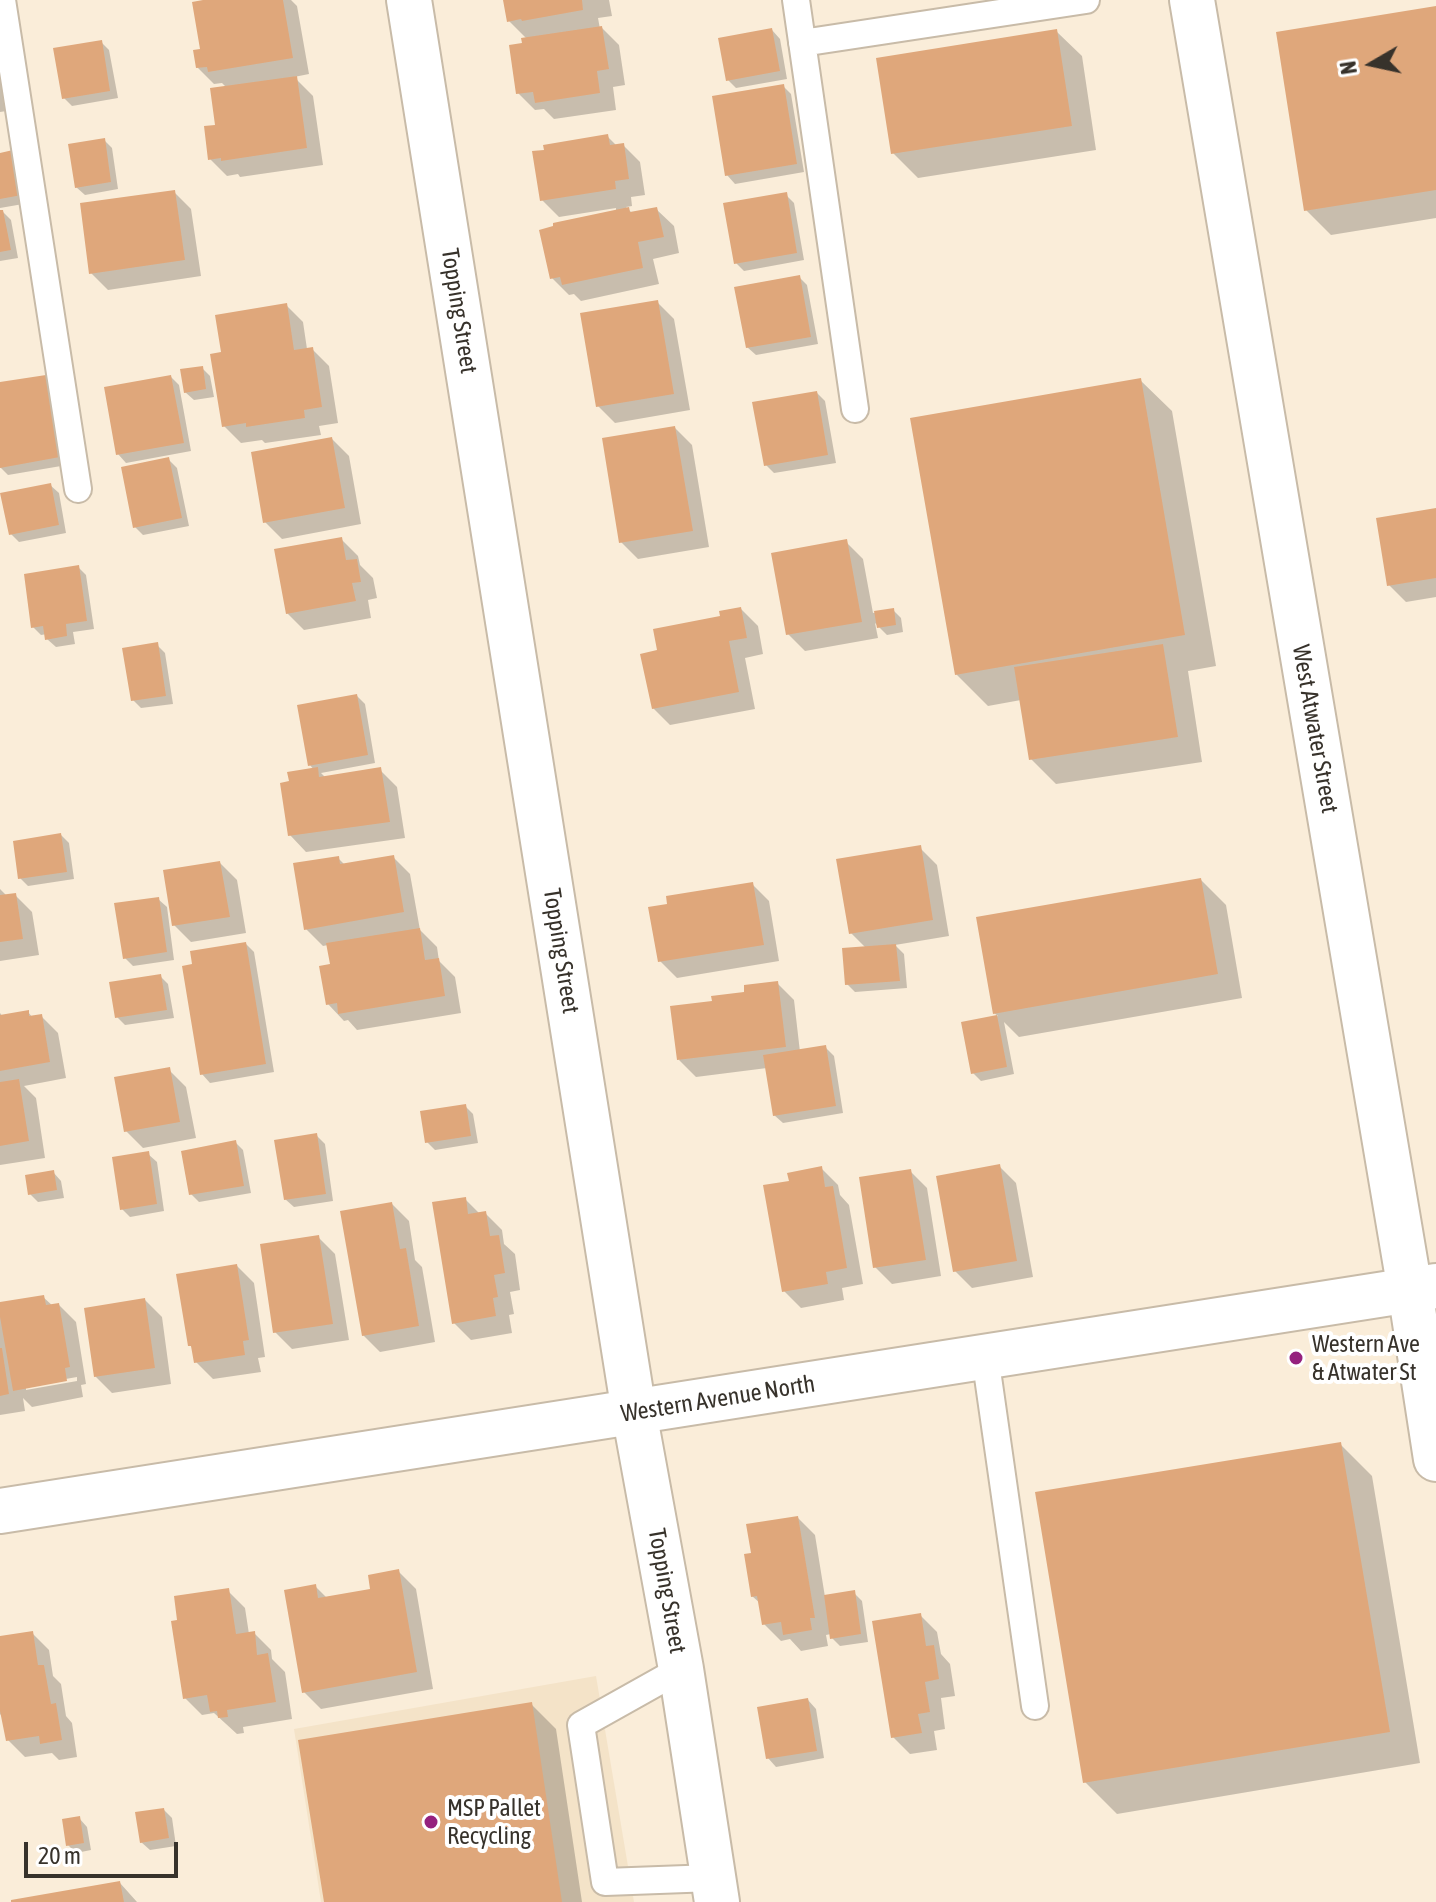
<!DOCTYPE html>
<style>
body{margin:0}
#map{position:relative;width:1436px;height:1902px;overflow:hidden;background:#faedd9;font-family:"Asap Condensed",sans-serif}
canvas{display:block}
.north{position:absolute;left:1332px;top:24px;width:80px;height:80px;-webkit-text-stroke:6px #fff;paint-order:stroke;rotate:261deg;font-size:22px;font-weight:700;line-height:32px;text-align:center;color:#37322b}
.north::after{content:'';display:block;margin:auto;width:28px;height:36px;background:#37322b;clip-path:polygon(50% 0,100% 100%,50% 72%,0 100%)}
.scale{position:absolute;left:24px;top:1842px;width:154px;height:36px;box-sizing:border-box;border:4px solid #37322b;border-top:0;padding-left:10px;font-size:24px;line-height:28px;white-space:nowrap;color:#37322b;-webkit-text-stroke:6px #fff;paint-order:stroke}
</style>
<div id="map">
<canvas width="1436" height="1902"></canvas>
<div class="north">N</div>
<div class="scale">20 m</div>
</div>
<script>
const c = document.querySelector('canvas').getContext('2d');
c.lineJoin = 'round';
function paint(path, color) {
  c.fillStyle = color;
  c.fill(path, 'evenodd');
}
function strokePath(path, color, width, dash) {
  c.strokeStyle = color;
  c.lineWidth = width;
  c.lineCap = dash ? 'butt' : 'round';
  c.setLineDash(dash || []);
  c.stroke(path);
}
function drawText(font, color, halo, rows, align = 'center') {
  c.font = font + ' "Asap Condensed",sans-serif';
  c.lineWidth = 8;
  c.setLineDash([]);
  c.textBaseline = 'middle';
  c.strokeStyle = halo;
  c.fillStyle = color;
  for (const [text, x, y, turn = 0] of rows) {
    c.save();
    c.translate(x, y);
    c.rotate((+turn || 0) * Math.PI / 180);
    c.textAlign = isNaN(turn) ? turn : align;
    if (halo) c.strokeText(text, 0, 0);
    c.fillText(text, 0, 0);
    c.restore();
  }
}
const built = new Path2D(`
 M596 1676 634 1902H321L294 1729Z`);
const shadow = new Path2D(`
 M215 0H291L297 6 309 74 294 77 313 96 323 165 240 177 238 174 227 176 210 159 227 88 222 83 214 84 197 67Z
 M505 0H609L612 16 598 18 600 29 602 28 619 45 625 85 613 87 616 110 554 119 544 109 535 110 518 93 524 44 528 40 509 21Z
 M1436 8V218L1331 235 1306 210Z
 M772 30 780 39 787 79 736 88 728 80Z
 M1057 32 1082 56 1096 150 918 178 893 153Z
 M101 42 109 50 118 98 72 106 64 98Z
 M0 46 13 110 0 112Z
 M783 86 791 94 804 172 735 184 727 175Z
 M608 137 617 146 623 145 640 162 645 195 631 197 632 206 626 207 633 214 656 209 674 226 679 253 653 259 659 284 581 301 574 294 569 295 552 278 616 212V208L559 217 542 200Z
 M104 140 112 148 118 189 85 195 76 187Z
 M0 155 29 203 0 208Z
 M174 192 191 209 201 276 108 290 91 273Z
 M786 195 794 203 804 260 744 271 736 263Z
 M3 212 11 220 18 258 0 261V213Z
 M799 277 807 285 818 344 756 355 747 347Z
 M657 302 674 319 690 410 615 423 598 406Z
 M286 305 303 322 307 349H312L329 366 338 423 319 426 321 435 265 443 262 440 241 443 224 426 223 354Z
 M202 368 210 376 214 397 194 400 185 392Z
 M45 377 53 385 67 465 8 475 0 467V384Z
 M171 377 179 385 191 451 126 463 118 454Z
 M1140 380 1172 411 1216 666 1188 671 1202 762 1056 784 1031 759 1021 700 988 706 956 674Z
 M817 393 825 401 836 463 774 473 766 465Z
 M675 428 692 445 709 547 638 559 621 542Z
 M332 439 349 456 361 524 282 539 265 522Z
 M169 460 177 468 189 526 143 535 135 527Z
 M50 485 59 493 66 533 19 542 11 534Z
 M1436 511V597L1406 602 1389 585Z
 M341 539 358 556 360 565 373 578 377 598 368 600 371 618 304 630 287 613Z
 M846 542 863 559 873 613 893 610 901 618 903 632 887 635 875 623 878 638 805 651 788 634Z
 M78 567 86 575 94 629 73 632 75 644 56 647 47 639V634L41 635 33 627Z
 M741 609 758 626 763 654 745 658 755 709 670 725 653 708 659 652Z
 M157 645 165 653 173 704 141 708 133 700Z
 M357 696 365 704 375 763 321 773 326 778 380 770 397 787 405 838 306 852 290 835 291 783 314 770 310 765Z
 M61 835 69 843 74 879 28 886 20 878Z
 M920 848 937 865 949 936 895 945 904 954 907 988 855 992 847 984 866 948 851 933Z
 M393 857 410 874 420 930 437 947 439 961 455 977 461 1013 357 1030 348 1020 344 1021 328 1004 332 965 328 945 323 946 306 929 338 858 345 865Z
 M220 863 237 880 246 933 191 942 174 925Z
 M1201 880 1226 905 1242 998 1019 1037 1004 1022 1014 1074 981 1081 973 1073 963 1023 998 1016 994 1013Z
 M752 884 769 901 779 961 677 978 660 961 669 905Z
 M0 889 7 896 15 895 32 912 39 955 0 961Z
 M158 899 167 907 174 960 133 966 125 958Z
 M246 944 254 952 274 1072 210 1083 202 1074Z
 M160 976 168 984 174 1018 125 1025 117 1017Z
 M777 983 794 1000 800 1052 826 1048 834 1056 843 1113 783 1123 774 1115 767 1068 696 1077 679 1060 714 1002Z
 M28 1012 33 1018 41 1016 58 1033 66 1078 24 1086 36 1098 45 1158 0 1165V1013L3 1017Z
 M169 1070 186 1087 196 1138 143 1148 126 1131Z
 M465 1106 473 1114 478 1143 435 1150 427 1142Z
 M317 1136 325 1144 333 1201 294 1207 285 1199Z
 M235 1142 243 1150 251 1193 199 1202 191 1194Z
 M148 1154 157 1162 164 1211 130 1217 122 1209Z
 M999 1166 1016 1183 1033 1277 972 1288 955 1271Z
 M821 1168 838 1185 840 1195 849 1205 863 1284 842 1288 844 1300 801 1308 784 1291 791 1183Z
 M910 1171 927 1188 941 1276 892 1284 875 1267Z
 M53 1172 61 1181 64 1198 38 1202 30 1194Z
 M465 1199 480 1214 485 1213 502 1230 504 1244 515 1254 520 1290 510 1292 514 1314 509 1315 512 1333 471 1340 454 1323Z
 M392 1204 409 1221 415 1260 422 1267 435 1342 380 1352 363 1335Z
 M318 1237 335 1254 349 1340 292 1349 275 1332Z
 M237 1266 254 1283 265 1357 258 1358 261 1372 213 1379 196 1362 194 1350 190 1345Z
 M43 1297 53 1306 59 1305 76 1322 86 1384 81 1385 83 1397 32 1407 23 1398 25 1411 0 1415V1304ZM77 1377V1381L26 1390V1386Z
 M145 1300 162 1317 171 1384 112 1393 95 1376Z
 M1340 1444 1372 1476 1420 1763 1117 1814 1085 1782Z
 M798 1518 815 1535 825 1597 854 1593 862 1601 868 1642 840 1646 832 1638 831 1634 826 1635 828 1646 801 1651 790 1639 781 1641 764 1624 761 1604 752 1596 753 1555Z
 M399 1572 416 1589 433 1689 321 1709 304 1692 315 1586 328 1599 373 1591Z
 M228 1591 245 1608 249 1634 254 1633 271 1650 272 1659 285 1672 292 1719 243 1727 244 1733 237 1734 214 1713 202 1715 185 1698Z
 M920 1615 937 1632 941 1654 950 1664 955 1696 941 1698 945 1729 934 1731 937 1750 910 1754 893 1737Z
 M32 1633 49 1650 53 1676 61 1684 66 1716 72 1723 77 1757 59 1760 52 1753 25 1757 8 1740 5 1719 0 1714V1638Z
 M808 1700 816 1709 824 1758 776 1767 768 1758Z
 M531 1704 556 1729 582 1902H326Z
 M164 1810 172 1818 176 1846 150 1850 141 1842Z
 M79 1818 87 1827 91 1850 76 1853 68 1845Z
 M120 1883 137 1902H14Z`);
const building = new Path2D(`
 M203 0H283L293 58 208 72 207 67 196 68 193 50 200 49 192 2Z
 M503 0H582L583 10 522 21 521 19 507 22Z
 M1436 6V190L1304 211 1276 32Z
 M602 26 609 69 597 71 600 93 535 103 533 92 516 94 509 45 522 43 521 38Z
 M772 28 780 71 726 81 718 38Z
 M1057 29 1072 126 891 154 876 58Z
 M102 40 110 91 62 99 53 48Z
 M297 76 307 148 221 161V158L208 160 204 126 215 125 210 88Z
 M784 84 797 164 725 176 712 96Z
 M608 134 610 145 624 143 629 179 615 181 616 189 540 201 532 151 544 150 543 145Z
 M105 138 111 182 75 188 68 144Z
 M13 150 22 195 0 199V153Z
 M175 190 185 260 89 274 80 203Z
 M787 192 797 253 734 264 723 203Z
 M629 207 630 212 657 207 664 237 638 242 643 268 562 285 560 277 550 279 539 230 553 226V223Z
 M0 210H3L11 250 0 252Z
 M800 275 811 337 746 348 734 287Z
 M658 300 674 394 596 407 580 313Z
 M287 303 294 350 313 347 322 407 304 410 305 418 246 427V423L222 427 210 354 221 352 215 315Z
 M203 366 206 389 184 393 180 369Z
 M46 375 60 457 0 468V382Z
 M171 375 184 443 116 455 104 387Z
 M1141 378 1185 635 955 675 910 418Z
 M817 391 828 455 764 466 752 402Z
 M675 426 693 531 619 543 602 438Z
 M332 437 345 508 263 523 251 452Z
 M169 457 182 518 133 528 121 467Z
 M51 483 59 525 9 535 0 493Z
 M1436 508V578L1387 586 1376 518Z
 M342 537 346 560 357 559 361 582 352 583 356 601 286 614 274 549Z
 M847 539 862 622 786 635 771 553Z
 M79 565 87 621 66 624 67 636 45 640 43 626 31 628 24 574Z
 M741 607 747 638 729 641 739 692 652 709 640 654 657 650 653 629 720 616 719 611Z
 M894 608 896 625 877 628 874 611Z
 M158 642 166 696 131 701 122 648Z
 M1163 644 1178 737 1029 760 1014 667Z
 M357 694 368 755 308 766 297 705Z
 M318 767 319 777 381 767 390 822 288 836 280 783 289 781 287 772Z
 M61 833 67 872 18 879 13 841Z
 M921 845 933 920 849 934 836 859Z
 M394 855 404 912 304 930 293 863 339 856 340 864Z
 M220 861 230 917 172 926 163 870Z
 M1201 878 1218 974 993 1014 976 917Z
 M753 882 764 945 658 962 648 907 667 904 666 896Z
 M16 893 23 939 0 942V895Z
 M159 897 167 952 123 959 114 903Z
 M420 928 425 960 439 958 445 996 338 1014 337 1003 326 1005 319 966 330 964 326 943Z
 M246 942 266 1064 200 1075 182 966 192 964 190 951Z
 M896 944 900 981 845 985 842 948Z
 M161 974 167 1010 115 1018 109 982Z
 M778 981 786 1047 677 1060 670 1006 712 1001 711 996 744 992V985Z
 M29 1010V1016L42 1014 50 1062 0 1071V1015Z
 M997 1015 1007 1067 971 1074 961 1022Z
 M826 1045 836 1106 773 1116 763 1055Z
 M170 1067 180 1122 124 1132 114 1077Z
 M19 1079 29 1141 0 1146V1082Z
 M466 1104 471 1136 425 1143 420 1111Z
 M317 1133 326 1194 284 1200 274 1140Z
 M236 1140 244 1186 189 1195 181 1151Z
 M149 1151 157 1204 120 1210 112 1157Z
 M1000 1164 1017 1261 953 1272 936 1176Z
 M822 1166 825 1187 833 1186 847 1268 826 1272 828 1284 782 1292 763 1185 789 1181 787 1173Z
 M911 1169 926 1260 873 1268 859 1177Z
 M54 1170 57 1190 28 1195 25 1175Z
 M466 1197 468 1214 486 1211 490 1236 499 1235 505 1273 494 1275 498 1297 493 1298 496 1316 452 1324 432 1202Z
 M392 1202 400 1249 406 1248 419 1326 362 1336 340 1211Z
 M319 1235 333 1324 273 1333 260 1244Z
 M237 1264 249 1340 243 1341 245 1355 194 1363 191 1346H188L176 1274Z
 M44 1295 46 1305 59 1303 70 1367 65 1368 67 1381 13 1391 0 1317V1302Z
 M145 1298 155 1368 94 1377 84 1308Z
 M0 1348H2L9 1394 0 1396Z
 M1341 1442 1390 1732 1083 1783 1035 1492Z
 M798 1516 815 1618H810L812 1630 783 1635 781 1622 762 1625 757 1596 751 1597 744 1554 751 1553 746 1524Z
 M399 1569 417 1672 302 1693 284 1590 316 1584 318 1598 370 1589 368 1575Z
 M229 1588 236 1634 255 1631 257 1655 268 1653 276 1702 227 1710 228 1717 218 1718 217 1711 210 1712 207 1695 183 1699 171 1621 177 1620 174 1596Z
 M855 1590 861 1634 830 1639 824 1595Z
 M921 1613 926 1646 934 1645 939 1679 925 1682 930 1712 918 1714 922 1733 891 1738 872 1621Z
 M33 1631 38 1665H44L51 1704 56 1703 62 1740 40 1744 39 1736 6 1741 0 1711V1636Z
 M808 1698 817 1751 766 1759 757 1707Z
 M532 1702 562 1902H324L298 1740Z
 M164 1808 169 1838 140 1843 135 1812Z
 M80 1816 84 1843 66 1846 62 1819Z
 M120 1881 124 1902H11V1900Z`);
const lane = new Path2D(`
 M2 0 78 489
 M796 0 855 409
 M802 43 1086 0
 M985 1356 1035 1706
 M681 1669 581 1725 605 1882 713 1878`);
const street = new Path2D(`
 M409 0 634 1412 681 1669 717 1902
 M1192 0 1410 1290 1436 1459`);
const secondary = new Path2D(`
 M0 1511 1436 1286`);
const markers = [
 [1296,1358,8,"#95217e"],
 [431,1822,8,"#95217e"]
];
const streetNames = [
 ["Topping Street",459,311,81],
 ["West Atwater Street",1315,729,80],
 ["Topping Street",561,951,81],
 ["Western Avenue North",718,1399,-9],
 ["Topping Street",667,1591,80]
];
const poiNames = [
 ["Western Ave",1312,1344],
 ["& Atwater St",1312,1372],
 ["MSP Pallet",447,1808],
 ["Recycling",447,1836]
];
paint(built, '#f4e3c8');
paint(shadow, '#0003');
paint(building, '#dfa77b');
strokePath(lane, '#c8bba8', 30);
strokePath(street, '#c8bba8', 48);
strokePath(secondary, '#c8bba8', 48);
strokePath(lane, '#fff', 26);
strokePath(street, '#fff', 44);
strokePath(secondary, '#fff', 44);
for (const [x, y, r, color] of markers) {
  const dot = new Path2D();
  dot.arc(x, y, r, 0, 2 * Math.PI);
  c.fillStyle = color;
  c.fill(dot);
  strokePath(dot, '#fff', 3);
}
drawText('24px', '#37322b', '#fff', streetNames);
drawText('24px', '#37322b', '#fff', poiNames, 'left');
</script>
